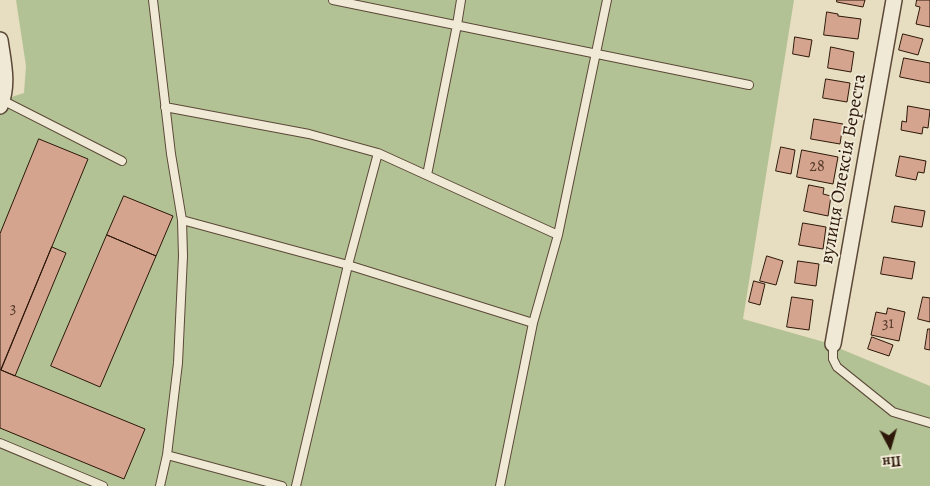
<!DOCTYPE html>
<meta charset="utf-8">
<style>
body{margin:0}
#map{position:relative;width:930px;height:486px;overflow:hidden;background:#e7ddc0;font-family:Alegreya,serif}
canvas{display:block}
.north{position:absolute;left:865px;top:421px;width:50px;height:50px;-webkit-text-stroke:4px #efe9d6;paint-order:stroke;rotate:174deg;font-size:14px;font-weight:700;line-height:20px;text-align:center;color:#2c1709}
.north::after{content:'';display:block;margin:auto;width:18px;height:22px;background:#2c1709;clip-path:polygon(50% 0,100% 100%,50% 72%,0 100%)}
</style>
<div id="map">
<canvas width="930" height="486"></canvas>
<div class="north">Пн</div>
</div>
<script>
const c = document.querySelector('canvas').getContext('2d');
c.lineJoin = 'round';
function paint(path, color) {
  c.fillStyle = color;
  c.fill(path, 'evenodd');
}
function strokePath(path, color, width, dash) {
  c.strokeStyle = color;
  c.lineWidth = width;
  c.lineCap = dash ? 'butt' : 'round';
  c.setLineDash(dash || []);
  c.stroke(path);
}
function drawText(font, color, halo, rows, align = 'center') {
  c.font = font + ' Alegreya,serif';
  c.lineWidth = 4;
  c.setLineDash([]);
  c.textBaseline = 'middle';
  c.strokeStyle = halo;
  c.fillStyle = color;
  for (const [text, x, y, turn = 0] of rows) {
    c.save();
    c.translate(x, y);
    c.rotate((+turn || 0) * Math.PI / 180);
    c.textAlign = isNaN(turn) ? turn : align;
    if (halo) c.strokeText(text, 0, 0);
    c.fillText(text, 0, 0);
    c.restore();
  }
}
const green = new Path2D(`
 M16 0H794L743 319 824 342 930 386V486H0V106L2 100 24 93 26 66Z`);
const building = new Path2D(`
 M837 0H865L863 7 837 2Z
 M917 0H930V27L916 24 920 7 916 6Z
 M827 12 838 14V16L861 19 858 39 824 35Z
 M903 34 923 39 918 55 899 50Z
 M795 37 812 40 809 57 793 54Z
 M831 47 854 52 851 72 828 68Z
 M904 58 930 63V83L900 77Z
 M826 79 850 83 847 102 823 98Z
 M908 106 930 110 928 128 923 127 922 134 901 130 902 121 906 122Z
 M814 119 843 124 840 144 811 139Z
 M39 139 88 159 1 370 145 429 124 479 0 428V234Z
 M781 147 795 150 791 174 776 171Z
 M802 150 838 157 833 184 797 177Z
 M900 156 926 161 924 173 918 172 916 180 896 176Z
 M809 185 824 188 823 194 831 196 828 216 804 211Z
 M124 196 173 216 156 256 107 235Z
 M895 206 925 211 922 227 892 222Z
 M803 223 826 227 823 249 799 245Z
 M107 235 156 256 100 387 51 366Z
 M52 247 66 253 15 376 1 370Z
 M767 256 783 261 776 285 760 281Z
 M884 257 915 262 912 279 881 274Z
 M798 261 819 264 816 286 795 283Z
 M754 281 765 284 760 305 749 302Z
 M792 297 813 300 809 330 787 327Z
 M923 297 930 298V322L918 319Z
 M888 308 905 312 899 341 871 335 876 312 886 314Z
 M928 329H930V350L925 349Z
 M872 337 893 345 889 356 868 349Z`);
const service = new Path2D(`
 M153 0 171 154 182 220 183 256 178 363 167 455 160 486
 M333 0 749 85
 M2 100 122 161
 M165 107 309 134 378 153 558 235
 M427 175 457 25 461 0
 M182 220 348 265 533 323
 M833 344V359L837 367 893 412 930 423
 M0 443 103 486
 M167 455 282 486
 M296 486 348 265 378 153
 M500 486 533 323 558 235 607 0`);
const minor = new Path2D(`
 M0 40C3 62 9 84 0 106
 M833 344 894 0`);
const numberNames = [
 ["28",817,167],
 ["3",13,309],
 ["31",888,324]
];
const streetNames = [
 ["вулиця Олексія Береста",844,169,-80]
];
paint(green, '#b3c294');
paint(building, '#d5a48e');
strokePath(building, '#2c1709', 1);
strokePath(service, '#5b4837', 10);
strokePath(minor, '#5b4837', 18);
strokePath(service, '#efe9d6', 8);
strokePath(minor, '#efe9d6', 15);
drawText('16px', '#563a2a', null, numberNames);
drawText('19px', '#2c1709', '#efe9d6', streetNames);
</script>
